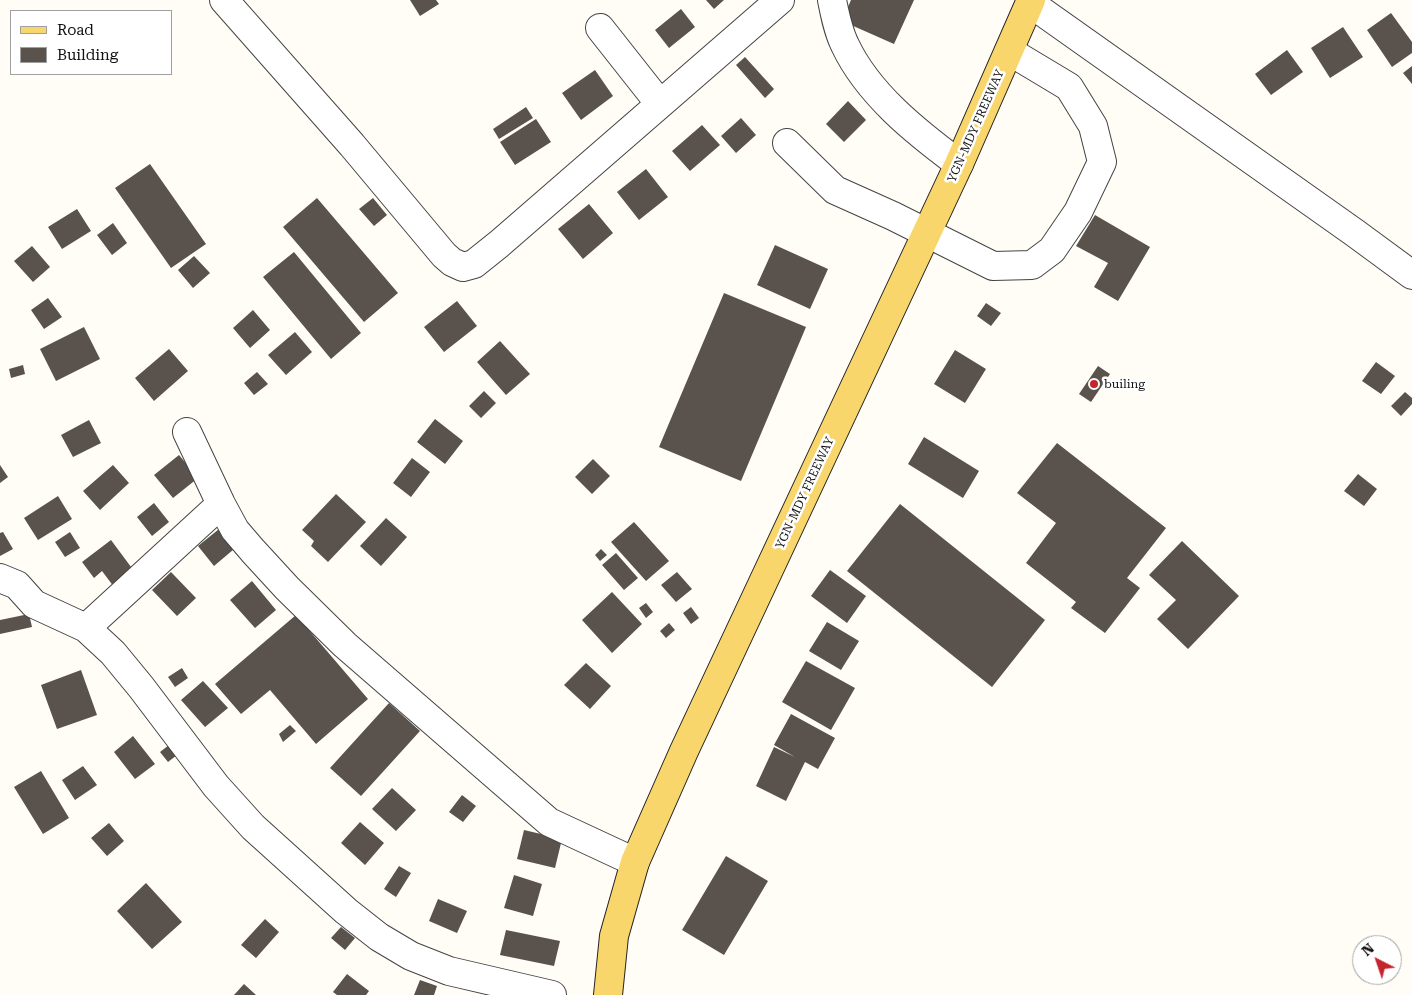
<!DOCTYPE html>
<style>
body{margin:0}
#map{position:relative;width:1412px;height:995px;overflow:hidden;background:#fffdf5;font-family:"Roboto Serif",serif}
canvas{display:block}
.legend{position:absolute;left:10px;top:10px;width:162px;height:65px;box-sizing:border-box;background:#fff;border:1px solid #a0a0a0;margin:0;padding:6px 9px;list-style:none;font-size:15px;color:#111}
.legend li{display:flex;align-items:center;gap:10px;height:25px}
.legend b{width:25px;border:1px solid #a0a0a0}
.north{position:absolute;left:1352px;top:935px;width:50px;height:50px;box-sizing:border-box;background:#fff;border:1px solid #a0a0a0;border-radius:50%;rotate:319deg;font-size:14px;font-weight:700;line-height:20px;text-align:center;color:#111}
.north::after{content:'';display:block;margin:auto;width:18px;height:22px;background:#c4262e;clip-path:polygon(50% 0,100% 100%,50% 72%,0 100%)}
</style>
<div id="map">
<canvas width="1412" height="995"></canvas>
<ul class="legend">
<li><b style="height:6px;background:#f9d66b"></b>Road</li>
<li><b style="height:14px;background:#5a524d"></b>Building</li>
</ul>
<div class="north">N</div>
</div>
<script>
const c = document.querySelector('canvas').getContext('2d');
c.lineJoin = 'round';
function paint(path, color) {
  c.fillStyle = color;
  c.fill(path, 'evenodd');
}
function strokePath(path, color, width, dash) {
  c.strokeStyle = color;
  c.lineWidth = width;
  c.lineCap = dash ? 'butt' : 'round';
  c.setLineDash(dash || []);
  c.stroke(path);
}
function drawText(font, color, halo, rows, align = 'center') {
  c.font = font + ' "Roboto Serif",serif';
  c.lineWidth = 5;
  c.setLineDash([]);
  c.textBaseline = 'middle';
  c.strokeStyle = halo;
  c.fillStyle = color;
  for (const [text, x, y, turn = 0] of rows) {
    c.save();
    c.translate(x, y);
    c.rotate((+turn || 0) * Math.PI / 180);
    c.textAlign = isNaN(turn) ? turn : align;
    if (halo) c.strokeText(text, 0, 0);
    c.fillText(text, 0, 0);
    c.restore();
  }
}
const building = new Path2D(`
 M410 0H436L439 4 420 16Z
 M706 0H724L714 9Z
 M851 0H914L894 44 842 21Z
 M681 9 695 27 669 48 655 30Z
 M1391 13 1412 42V53L1392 67 1367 30Z
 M1343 27 1363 57 1330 78 1311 48Z
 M1287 50 1303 72 1271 95 1255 74Z
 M745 57 774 89 765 98 736 65Z
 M1412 66V84L1403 73Z
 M595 70 613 96 581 120 562 93Z
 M848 101 866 120 844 142 826 124Z
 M526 107 533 118 499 139 493 129Z
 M741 118 756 135 736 153 721 136Z
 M536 119 551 142 515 165 500 142Z
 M702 125 720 145 690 171 672 151Z
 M150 164 206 244 171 268 115 188Z
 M646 169 668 197 639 220 617 192Z
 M317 198 398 293 364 322 283 227Z
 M373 198 387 215 374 226 359 209Z
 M589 204 613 233 583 259 558 229Z
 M77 209 91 231 62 249 48 227Z
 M1095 215 1150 247 1118 301 1094 287 1108 263 1076 246Z
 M113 223 127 243 112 255 97 235Z
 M775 245 828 269 810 309 757 285Z
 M32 246 50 267 33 282 14 261Z
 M294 252 361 333 331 359 263 277Z
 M194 256 210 273 193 288 178 270Z
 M724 293 806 327 741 481 659 447Z
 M48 298 62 317 44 329 31 310Z
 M457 301 477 326 444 352 424 327Z
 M986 303 1001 313 991 326 977 316Z
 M253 310 270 330 250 348 233 328Z
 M84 327 100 359 56 381 40 349Z
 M295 332 312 352 286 375 268 355Z
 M500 341 530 374 506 395 477 362Z
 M169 349 188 371 154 401 135 378Z
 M955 350 986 369 965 403 934 384Z
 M1376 362 1395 376 1381 394 1362 381Z
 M23 365 25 374 11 378 9 369Z
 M1098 366 1110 374 1091 402 1079 394Z
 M257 372 268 384 254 395 244 383Z
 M484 391 496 403 481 418 469 406Z
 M1405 392 1412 398V404L1401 416 1391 406Z
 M435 419 463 441 445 464 417 442Z
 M89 420 101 443 73 457 61 435Z
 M924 437 979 471 963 498 908 464Z
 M1057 443 1166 528 1127 578 1140 588 1105 633 1071 608 1076 602 1026 563 1056 523 1017 493Z
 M179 455 198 478 173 498 154 475Z
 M412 458 430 472 411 497 393 483Z
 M593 459 610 476 592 494 575 477Z
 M0 465 8 477 0 483Z
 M113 465 129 483 100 510 83 491Z
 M1358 474 1377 489 1364 506 1344 491Z
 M336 494 366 522 328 562 311 546 314 541 302 530Z
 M58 496 72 519 38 540 24 518Z
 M154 503 169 522 152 536 137 517Z
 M900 504 1045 620 992 687 847 571Z
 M386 518 407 537 381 566 360 546Z
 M634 522 669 561 646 581 611 542Z
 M224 525 240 544 214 566 198 546Z
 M3 532 13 549 0 556V533Z
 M70 532 80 548 65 557 55 542Z
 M111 540 137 575 117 591 102 571 94 578 82 562Z
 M1182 541 1239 596 1188 649 1157 619 1176 600 1149 575Z
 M601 549 607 555 600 561 595 555Z
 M616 553 638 578 624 590 602 565Z
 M830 570 866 596 847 623 811 596Z
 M171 572 196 598 177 616 152 590Z
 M677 572 692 589 676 602 661 585Z
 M252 581 276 610 255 628 230 600Z
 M612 592 642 624 612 653 582 620Z
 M646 603 653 612 646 618 639 608Z
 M691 607 699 618 691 624 683 613Z
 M29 614 32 627 0 634V620Z
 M296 615 368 699 316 744 270 690 241 714 215 684Z
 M827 622 859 641 841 670 809 651Z
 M669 623 675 630 666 638 660 631Z
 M806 661 855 688 831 730 782 702Z
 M586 663 611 686 590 709 564 685Z
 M182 668 188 678 175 687 168 677Z
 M81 670 97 715 57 729 41 685Z
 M203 681 228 708 205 727 181 700Z
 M389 703 420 731 361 796 330 768Z
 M791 714 835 738 818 769 805 762 786 801 756 786 774 747 795 757 774 745Z
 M290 725 296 731 283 742 279 734Z
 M133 736 155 764 135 779 114 752Z
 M169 745 177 755 168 762 160 752Z
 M83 766 97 785 75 800 62 780Z
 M41 771 69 818 43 834 14 787Z
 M392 788 416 810 396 831 372 809Z
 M462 795 476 806 463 822 449 812Z
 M360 822 384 843 365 865 341 843Z
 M109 823 124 841 107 856 91 838Z
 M524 830 562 839 555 868 517 859Z
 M726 856 768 881 724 955 682 930Z
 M399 866 411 873 396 897 384 889Z
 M514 875 542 884 533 916 504 908Z
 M146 883 182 922 152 949 117 911Z
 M438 899 467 911 457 933 429 921Z
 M265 919 279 932 256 958 241 945Z
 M341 927 355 938 345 950 331 938Z
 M506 930 560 941 554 966 500 955Z
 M347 974 369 991 366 995H337L333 992Z
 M420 980 437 986 434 995H414Z
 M244 984 256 995H234Z`);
const minor = new Path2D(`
 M224 0 352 145 444 255 452 262 463 267 474 264 499 244 780 0
 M832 0C835 15 838 31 845 45 868 94 916 132 959 164
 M1030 3 1355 233 1412 275
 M600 28 660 104
 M787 143 835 190 893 216 993 266 1032 265 1052 250 1078 212 1102 162 1093 126 1069 87 1009 51
 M187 432 221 504 235 530 253 551 287 588 345 645 549 822 635 862
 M0 578 17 585 34 604 86 628 113 653 141 687 216 786 253 827 346 911 379 937 411 956 449 971 552 995
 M86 628 221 504`);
const major = new Path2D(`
 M608 995 614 936 635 862 684 751 959 164 1031 0`);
const markers = [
 [1094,384,5,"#c4262e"]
];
const streetNames = [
 ["YGN-MDY FREEWAY",976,126,-66],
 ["YGN-MDY FREEWAY",805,493,-65]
];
const poiNames = [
 ["builing",1104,384]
];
paint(building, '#5a524d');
strokePath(minor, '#444', 30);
strokePath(major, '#222', 30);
strokePath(minor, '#fff', 28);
strokePath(major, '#f9d66b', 28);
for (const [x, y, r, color] of markers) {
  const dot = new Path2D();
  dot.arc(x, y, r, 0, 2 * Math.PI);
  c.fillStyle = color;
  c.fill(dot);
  strokePath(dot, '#fff', 2);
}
drawText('12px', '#111', '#fff', streetNames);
drawText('12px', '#111', '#fff', poiNames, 'left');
</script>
